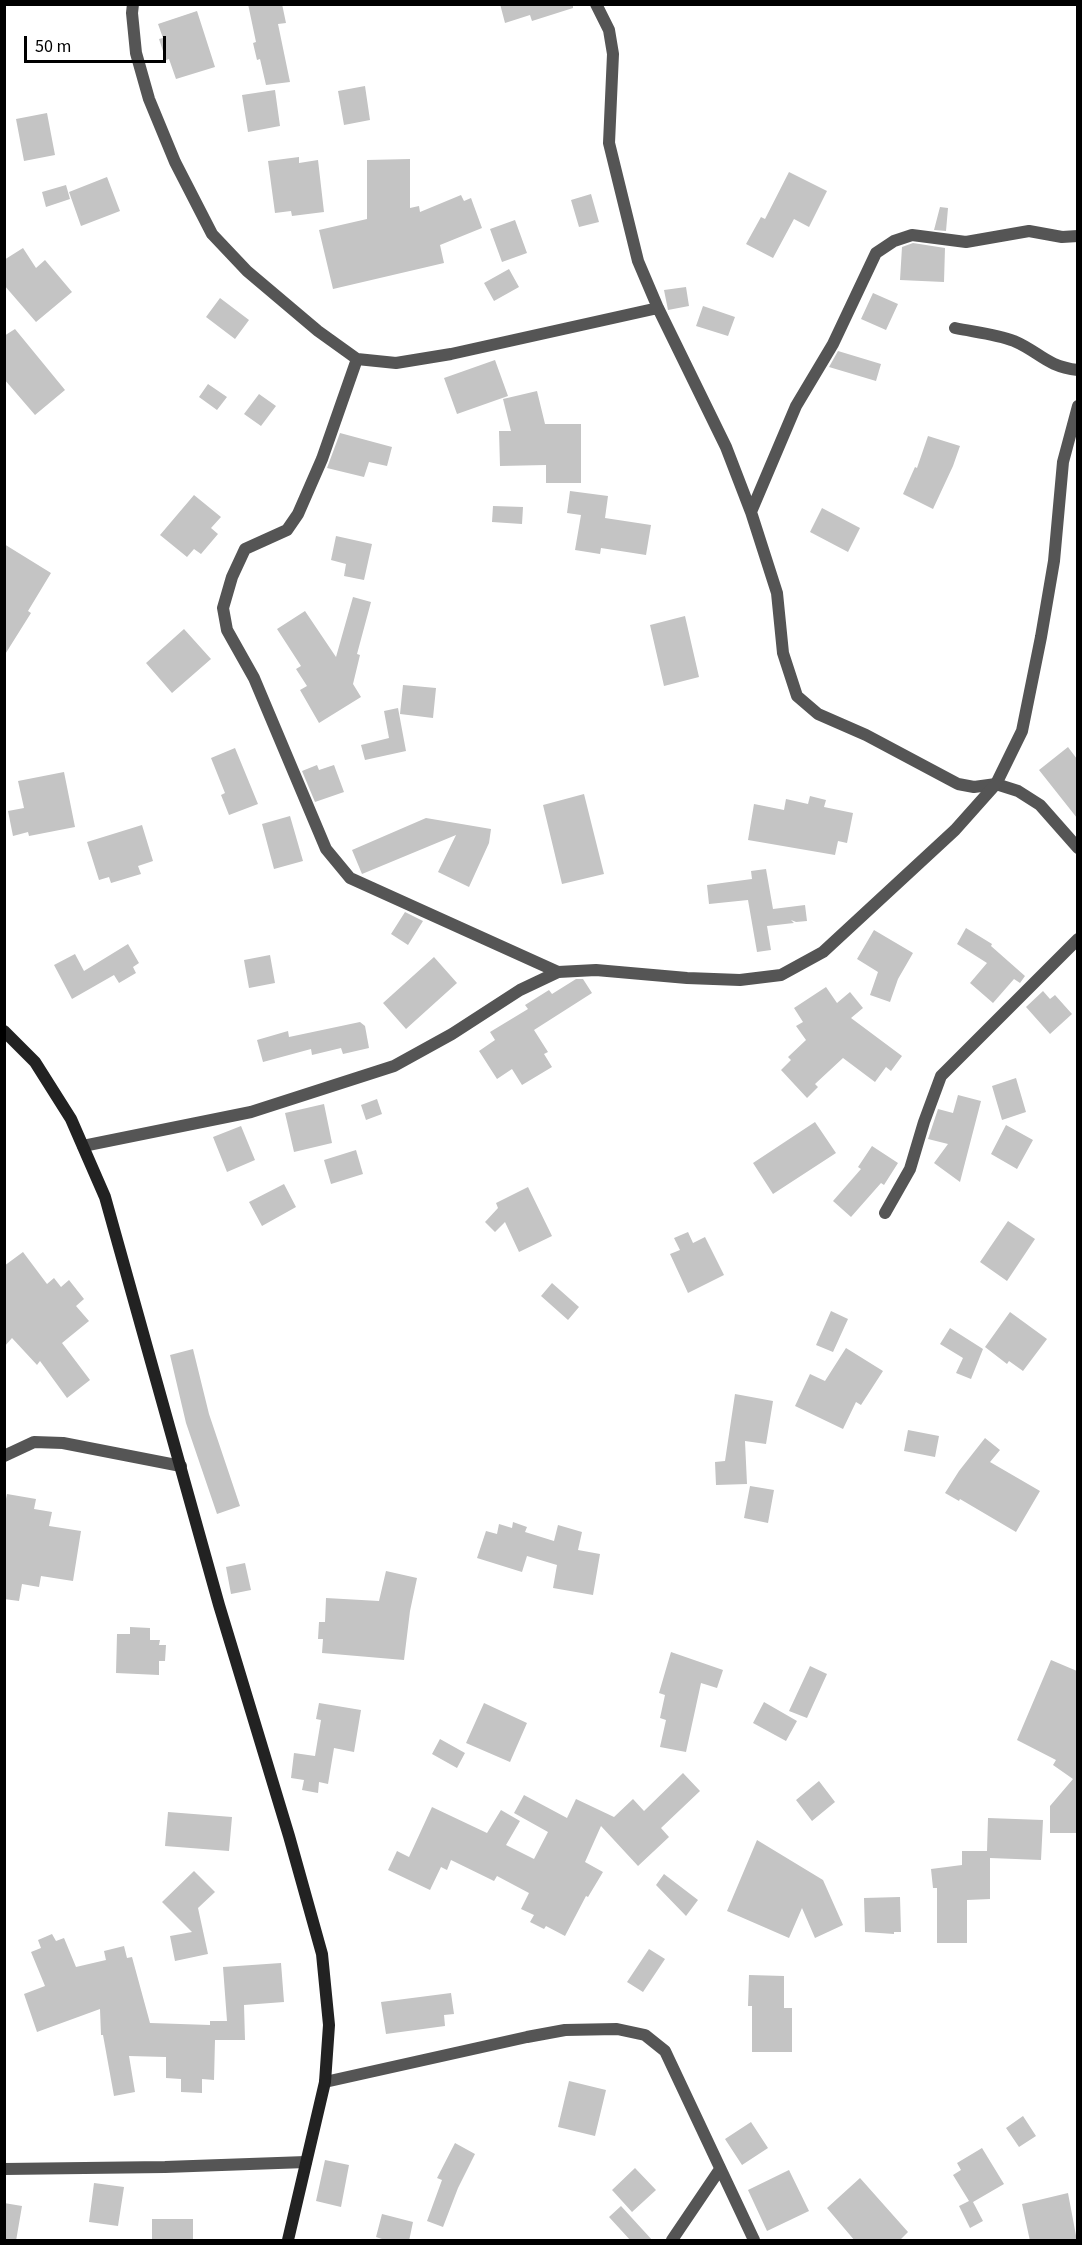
<!DOCTYPE html>
<style>
body{margin:0}
#map{position:relative;width:1082px;height:2245px;overflow:hidden;background:#fff;font-family:"Source Sans 3",sans-serif}
canvas{display:block}
.frame{position:absolute;inset:0;border:6px solid #000;pointer-events:none}
.scale{position:absolute;left:24px;top:36px;width:142px;height:27px;box-sizing:border-box;border:3px solid #000;border-top:0;padding-left:8px;font-size:18px;line-height:21px;white-space:nowrap;color:#000;-webkit-text-stroke:4px #fff;paint-order:stroke}
</style>
<div id="map">
<canvas width="1082" height="2245"></canvas>
<div class="frame"></div>
<div class="scale">50 m</div>
</div>
<script>
const c = document.querySelector('canvas').getContext('2d');
c.lineJoin = 'round';
function paint(path, color) {
  c.fillStyle = color;
  c.fill(path, 'evenodd');
}
function strokePath(path, color, width, dash) {
  c.strokeStyle = color;
  c.lineWidth = width;
  c.lineCap = dash ? 'butt' : 'round';
  c.setLineDash(dash || []);
  c.stroke(path);
}
const building = new Path2D(`
 M248 4H282L286 23 278 24 290 82 266 85 260 59 257 60 253 43 256 42Z
 M500 4H573V8L532 21 530 15 505 23Z
 M197 11 215 67 176 79 169 59 166 60 159 39 163 38 158 24Z
 M365 86 370 120 344 125 338 91Z
 M275 90 280 126 248 132 242 95Z
 M47 113 55 155 24 161 16 119Z
 M299 157V163L318 160 324 212 292 216 291 211 275 213 268 161Z
 M410 159V208L419 206 420 212 461 195 464 201 471 198 482 228 440 245 444 263 333 289 319 230 367 219V160Z
 M789 172 827 191 809 227 794 219 773 258 746 244 761 217 765 219Z
 M107 177 120 211 81 226 69 192Z
 M66 185 70 199 46 207 42 192Z
 M591 194 599 222 579 227 571 200Z
 M940 207 948 208 946 231 934 230Z
 M515 220 527 253 502 262 490 229Z
 M913 243 945 248 944 282 900 280 902 247Z
 M23 248 36 268 45 260 72 292 36 322 4 285V260Z
 M509 269 519 287 494 301 484 283Z
 M686 287 689 306 668 310 664 290Z
 M873 293 898 304 886 330 861 319Z
 M220 298 249 320 235 339 206 317Z
 M703 306 735 317 728 336 696 326Z
 M15 329 65 390 35 415 4 379V336Z
 M838 351 881 364 876 381 829 367Z
 M495 360 508 396 457 414 444 378Z
 M208 384 227 397 217 410 199 397Z
 M537 391 545 424H581V483H546V465L500 466 499 431H511L503 399Z
 M259 394 276 406 261 426 244 414Z
 M340 433 392 447 387 466 369 462 364 477 327 468Z
 M928 436 960 446 953 466 933 509 903 494 915 467 917 468Z
 M570 491 608 496 605 518 651 525 646 555 601 548 600 554 575 550 581 515 567 513Z
 M194 495 221 517 211 528 218 534 201 554 194 549 187 557 160 535Z
 M493 506 523 507 522 524 492 522Z
 M822 508 860 528 848 552 810 532Z
 M336 536 372 544 364 580 344 576 346 564 331 560Z
 M4 544 51 573 28 611 31 613 4 656Z
 M353 597 371 602 357 654 360 655 353 684 361 697 319 723 300 690 307 686 296 669 301 666 277 629 305 611 336 657Z
 M685 616 699 677 664 686 650 625Z
 M184 629 211 659 172 693 146 663Z
 M403 685 436 688 433 718 400 714Z
 M398 708 406 751 365 760 361 745 389 738 384 711Z
 M1068 747 1077 759V818L1039 770Z
 M235 748 258 804 229 815 221 795 225 793 211 758Z
 M317 765 319 770 334 765 344 792 315 802 302 771Z
 M64 772 75 827 29 836 28 832 13 836 8 811 24 808 18 781Z
 M584 794 604 874 562 884 543 805Z
 M810 796 826 800 824 807 853 813 847 843 838 841 835 855 748 840 754 804 784 810 786 799 808 804Z
 M290 816 303 861 274 869 262 824Z
 M426 818 491 829 489 843 469 887 438 872 456 835 362 874 352 850Z
 M142 825 153 861 138 866 141 874 111 883 109 877 99 880 87 842Z
 M766 869 773 909 805 905 807 921 796 922 791 920 794 923 767 926 771 950 757 952 748 900 709 904 707 885 752 879 751 871Z
 M405 912 423 921 408 945 391 934Z
 M966 928 992 944 991 946 1025 976 1020 983 1014 979 993 1003 970 983 987 963 957 944Z
 M874 930 913 953 898 979 890 1002 870 995 878 972 857 959Z
 M128 944 139 963 133 967 136 973 119 983 114 975 72 999 54 965 75 954 84 971Z
 M270 955 275 983 249 988 244 960Z
 M434 957 457 983 406 1029 383 1003Z
 M576 979H583L592 993 534 1030 548 1052 544 1054 552 1067 522 1085 512 1069 497 1079 479 1051 495 1040 490 1032 528 1009 525 1005 549 990 552 994Z
 M826 987 837 1003 850 992 863 1008 851 1018 902 1056 891 1071 886 1067 875 1082 843 1058 815 1084 818 1087 807 1098 781 1070 791 1060 788 1057 806 1040 796 1026 803 1022 794 1008Z
 M1043 991 1050 999 1055 995 1072 1014 1050 1034 1026 1007Z
 M360 1022 365 1026 369 1048 343 1054 341 1048 312 1055 311 1049 263 1062 257 1040 288 1031 289 1037Z
 M1016 1078 1026 1112 1002 1120 992 1086Z
 M958 1095 981 1101 960 1182 934 1163 948 1144 928 1139 938 1109 953 1113Z
 M377 1099 382 1114 366 1120 361 1105Z
 M324 1104 332 1143 294 1152 285 1113Z
 M815 1122 836 1153 773 1194 753 1163Z
 M1006 1125 1033 1140 1017 1169 991 1154Z
 M241 1126 255 1160 227 1172 213 1137Z
 M872 1146 898 1163 884 1185 881 1183 851 1217 833 1201 861 1169 858 1167Z
 M356 1150 363 1174 331 1184 324 1160Z
 M284 1184 296 1207 262 1226 249 1202Z
 M528 1187 552 1236 519 1252 505 1222 495 1232 485 1222 498 1208 496 1203Z
 M1008 1221 1035 1239 1007 1281 980 1262Z
 M688 1232 693 1243 705 1237 724 1275 688 1293 670 1254 680 1250 674 1238Z
 M23 1252 47 1284 54 1278 61 1287 69 1280 84 1299 76 1306 89 1321 62 1343 90 1380 67 1398 40 1361 37 1365 12 1338 4 1347V1266Z
 M552 1283 579 1307 568 1320 541 1296Z
 M831 1311 848 1319 833 1352 816 1345Z
 M1010 1312 1047 1339 1023 1371 1009 1361 1007 1364 985 1347Z
 M950 1328 983 1349 971 1379 956 1373 963 1358 940 1344Z
 M846 1348 883 1371 861 1405 856 1402 843 1429 795 1406 810 1374 825 1381Z
 M193 1349 209 1414 240 1506 217 1514 186 1423 170 1355Z
 M735 1394 773 1401 766 1444 745 1441 747 1484 716 1485 715 1462 725 1461Z
 M908 1430 939 1436 935 1457 904 1451Z
 M985 1438 1000 1450 990 1462 1040 1491 1016 1532 960 1499 959 1501 945 1493 959 1471Z
 M750 1486 774 1490 768 1523 744 1518Z
 M7 1494 36 1499 34 1509 52 1512 49 1526 81 1531 73 1581 41 1576 39 1587 22 1584 19 1601 4 1599V1509Z
 M513 1522 527 1527 525 1532 554 1541 558 1525 582 1532 578 1550 600 1554 593 1595 553 1588 557 1565 527 1556 522 1572 477 1558 486 1531 497 1534 499 1524 512 1528Z
 M245 1563 251 1590 231 1594 226 1567Z
 M386 1571 417 1578 410 1611 404 1660 322 1653 323 1639H318L319 1622H325L326 1598 379 1601Z
 M130 1627 150 1628V1640H160L159 1645H166L165 1661H159V1675L116 1673 117 1634H130Z
 M671 1652 723 1670 717 1688 701 1683 686 1752 660 1747 666 1720 660 1718 665 1695 659 1693Z
 M1051 1660 1077 1671V1833H1050V1806L1073 1779 1053 1765 1056 1760 1017 1740Z
 M810 1666 827 1674 807 1718 789 1711Z
 M764 1702 797 1721 786 1741 753 1723Z
 M319 1703 361 1710 354 1752 334 1748 328 1784 319 1782 318 1793 302 1790 304 1780 291 1778 294 1753 315 1756 321 1720 316 1719Z
 M484 1703 527 1723 510 1762 466 1743Z
 M440 1739 465 1753 457 1768 432 1754Z
 M683 1773 700 1791 661 1828 669 1837 638 1866 601 1826 585 1862 603 1872 588 1897 586 1896 565 1936 546 1926 544 1929 530 1922 534 1915 521 1909 529 1893 497 1876 494 1881 451 1860 447 1870 441 1867 430 1890 388 1870 397 1851 409 1857 432 1807 487 1833 501 1810 520 1821 506 1845 534 1859 548 1832 514 1813 524 1795 567 1818 576 1799 614 1817 633 1799 644 1811Z
 M819 1781 835 1802 812 1821 796 1800Z
 M168 1812 232 1817 229 1851 165 1846Z
 M988 1818 1043 1820 1041 1860 990 1858V1899L967 1900V1943H937V1888H933L931 1869 962 1865V1851H987Z
 M757 1840 823 1880 843 1925 815 1938 802 1908 789 1938 727 1911Z
 M194 1871 215 1892 198 1908 208 1954 175 1961 170 1936 192 1932 162 1902Z
 M664 1874 698 1900 686 1916 656 1885Z
 M900 1897 901 1932H894V1934L865 1932 864 1898Z
 M52 1934 56 1941 64 1938 76 1967 106 1960 104 1951 124 1946 127 1958 132 1957 150 2023 210 2025V2021H227L223 1967 281 1963 284 2002 244 2005 245 2040H215L214 2080 202 2079V2093L181 2092V2079L166 2078V2057L129 2056 135 2092 114 2096 103 2035H101L100 2009 37 2032 24 1994 45 1986 31 1952 41 1948 38 1940Z
 M649 1949 665 1959 643 1992 627 1982Z
 M749 1975 784 1976V2008H792V2052H752V2006H748Z
 M451 1993 454 2014 444 2015 445 2026 386 2034 381 2002Z
 M569 2081 606 2090 595 2136 558 2127Z
 M1023 2116 1036 2136 1019 2147 1006 2128Z
 M751 2122 768 2148 742 2165 725 2139Z
 M455 2143 475 2154 458 2188 443 2227 427 2221 442 2180 437 2178Z
 M982 2148 1004 2184 973 2202 983 2221 970 2228 959 2206 969 2201 953 2175 961 2170 957 2163Z
 M325 2160 349 2165 341 2207 316 2201Z
 M635 2168 656 2190 632 2212 612 2190Z
 M789 2170 809 2211 767 2231 748 2190Z
 M860 2178 908 2232 899 2241H855L827 2208Z
 M94 2183 124 2187 118 2226 89 2222Z
 M1068 2193 1077 2241H1030L1022 2204Z
 M4 2203 22 2206 16 2241H4Z
 M621 2206 653 2241H631L609 2217Z
 M382 2214 413 2222 409 2241H388L376 2237Z
 M152 2219H193V2241H152Z`);
const minor = new Path2D(`
 M133 4 132 13 136 53 149 99 175 162 212 234 247 271 318 331 357 359 396 363 451 354 658 308
 M596 4 609 30 613 54 609 143 638 261 658 308 726 447 751 512 777 593 783 653 797 696 818 714 866 735 958 784 974 787 996 784 1018 791 1040 805 1078 848
 M955 328C974 332 996 334 1014 341 1040 352 1045 366 1078 370
 M357 359 322 459 298 514 287 530 245 549 232 577 223 608 227 630 254 678 326 849 350 878 558 972
 M751 512 796 406 833 344 876 253 894 241 912 235 966 242 1029 231 1062 237 1078 236
 M885 1213 910 1169 924 1122 941 1076 1078 939
 M4 1456 34 1442 63 1443 181 1466
 M325 2082 527 2037 565 2030 617 2029 645 2035 665 2051 754 2240
 M4 2169 165 2167 306 2162
 M672 2240 720 2169`);
const tertiary = new Path2D(`
 M83 1146 251 1112 394 1066 452 1034 520 990 558 972 596 970 687 978 740 980 781 975 823 952 955 830 996 784 1022 731 1041 637 1054 561 1063 462 1078 406`);
const secondary = new Path2D(`
 M4 1031 35 1062 71 1119 105 1197 219 1605 289 1836 322 1954 329 2025 325 2082 288 2240`);
paint(building, '#c4c4c4');
strokePath(minor, '#555', 12);
strokePath(tertiary, '#555', 12);
strokePath(secondary, '#222', 12);
</script>
